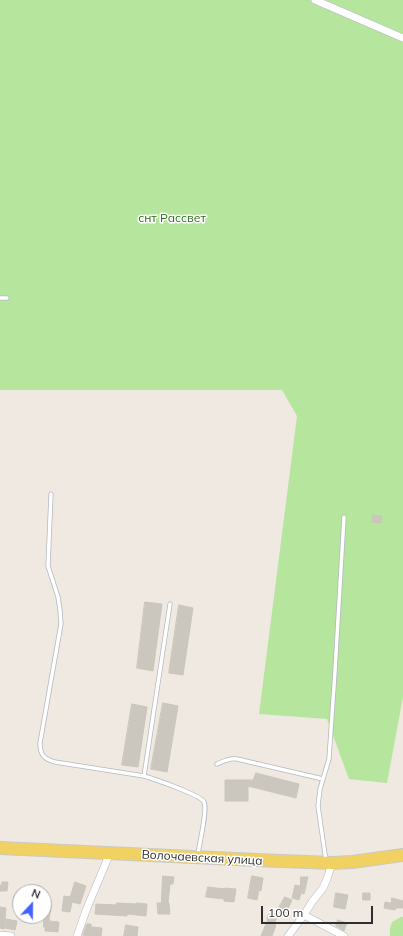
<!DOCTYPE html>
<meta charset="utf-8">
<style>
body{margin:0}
#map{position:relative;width:403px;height:936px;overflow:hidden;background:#efe9e1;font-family:Mulish,sans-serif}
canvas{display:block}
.north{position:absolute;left:12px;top:884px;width:40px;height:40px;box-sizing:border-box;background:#fff;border:1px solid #ababab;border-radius:50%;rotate:22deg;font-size:11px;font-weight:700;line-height:16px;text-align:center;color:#2e2e2e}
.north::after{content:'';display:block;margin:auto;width:14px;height:18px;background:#4264fb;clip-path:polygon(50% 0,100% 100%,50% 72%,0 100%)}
.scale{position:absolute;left:261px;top:906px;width:112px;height:18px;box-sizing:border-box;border:2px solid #2e2e2e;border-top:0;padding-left:5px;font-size:12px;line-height:14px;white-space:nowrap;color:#2e2e2e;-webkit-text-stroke:3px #fff;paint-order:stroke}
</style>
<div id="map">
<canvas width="403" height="936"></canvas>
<div class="north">N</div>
<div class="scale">100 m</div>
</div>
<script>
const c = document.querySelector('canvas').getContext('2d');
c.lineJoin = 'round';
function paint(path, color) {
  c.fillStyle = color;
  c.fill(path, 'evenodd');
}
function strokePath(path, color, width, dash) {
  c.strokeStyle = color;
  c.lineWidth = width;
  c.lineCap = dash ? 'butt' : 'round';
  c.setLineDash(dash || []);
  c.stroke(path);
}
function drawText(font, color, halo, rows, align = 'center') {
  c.font = font + ' Mulish,sans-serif';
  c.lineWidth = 3;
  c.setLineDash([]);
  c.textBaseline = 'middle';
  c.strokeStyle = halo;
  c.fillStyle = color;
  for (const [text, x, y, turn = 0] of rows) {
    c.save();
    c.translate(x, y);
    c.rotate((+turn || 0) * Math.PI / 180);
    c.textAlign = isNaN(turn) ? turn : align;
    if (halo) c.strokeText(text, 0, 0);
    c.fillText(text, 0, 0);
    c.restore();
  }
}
const green = new Path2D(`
 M0 0H403V697L387 783 349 779 327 719 259 714 297 416 282 390H0Z
 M401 917H403V936H390V928L392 922Z`);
const building = new Path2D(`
 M373 515 382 516 381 523 372 522Z
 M145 602 162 604 153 671 137 668Z
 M179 605 193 608 183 675 169 673Z
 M163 703 178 706 167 772 151 769Z
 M132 704 147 707 138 767 122 765Z
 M256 773 299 784 296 798 248 786V801H225V780H253Z
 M163 876 174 877 173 884H170L168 903H169L170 914H158L157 903H161Z
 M252 876 263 878 261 891 259 890 257 900 248 898Z
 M301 877H308L304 894 301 893 299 900 292 898 295 885 300 886Z
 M2 882H8L7 891H0V885H2Z
 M75 882 86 886 80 904 72 902 70 912 62 911 64 896 70 897Z
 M208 887 225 889V888L236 889 234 902 224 901V899L206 897Z
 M336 893 348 895 345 909 334 907Z
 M363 893H370V900H363Z
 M285 897 292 900 285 915 277 911Z
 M392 898 403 901V908H396L395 910 384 908 385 902 391 903Z
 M117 903 136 904V903L147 904 146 916 127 914V916L95 914 96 904 116 905Z
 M44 905 51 906 49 921 59 922 58 932 45 931V927H44Z
 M0 907 6 908 4 929 0 928Z
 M270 912 278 915 274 924 276 925 272 936H261L268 919H267Z
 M6 919 17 921 15 930 5 928Z
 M338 920 347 923 344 931 336 926Z
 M87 924H91V927L102 928 101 936H89L83 935Z
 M126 925 138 927 137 936H124Z`);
const lane = new Path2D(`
 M0 298H7
 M51 494 48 566 58 597 60 610 61 624 40 743C40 755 44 759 55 762L144 776
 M170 604 144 776C154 779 201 795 204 802 208 809 199 845 198 854
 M217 764C224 761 229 758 237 759L323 779
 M326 861 318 806 320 789 329 759 335 671 344 517`);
const street = new Path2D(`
 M315 0 403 38
 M304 915 344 936
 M0 935 11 936
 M77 936 87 908 110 853
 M288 936 304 915 312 902 323 888 327 879 332 863`);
const primary = new Path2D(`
 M0 848 257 860 332 863 352 862 403 855`);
const parkNames = [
 ["снт Рассвет",172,218]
];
const streetNames = [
 ["Волочаевская улица",202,858,3]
];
paint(green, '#b6e59e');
paint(building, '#cbc7bf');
strokePath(building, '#cbc5ba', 1);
strokePath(lane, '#b4b7c1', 5);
strokePath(street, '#b4b7c1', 8);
strokePath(primary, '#c9c9c9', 14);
strokePath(lane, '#fff', 3.5);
strokePath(street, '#fff', 7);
strokePath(primary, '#f2d163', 12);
drawText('12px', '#2c6e1b', '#fff', parkNames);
drawText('12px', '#2e2e2e', '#fff', streetNames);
</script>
